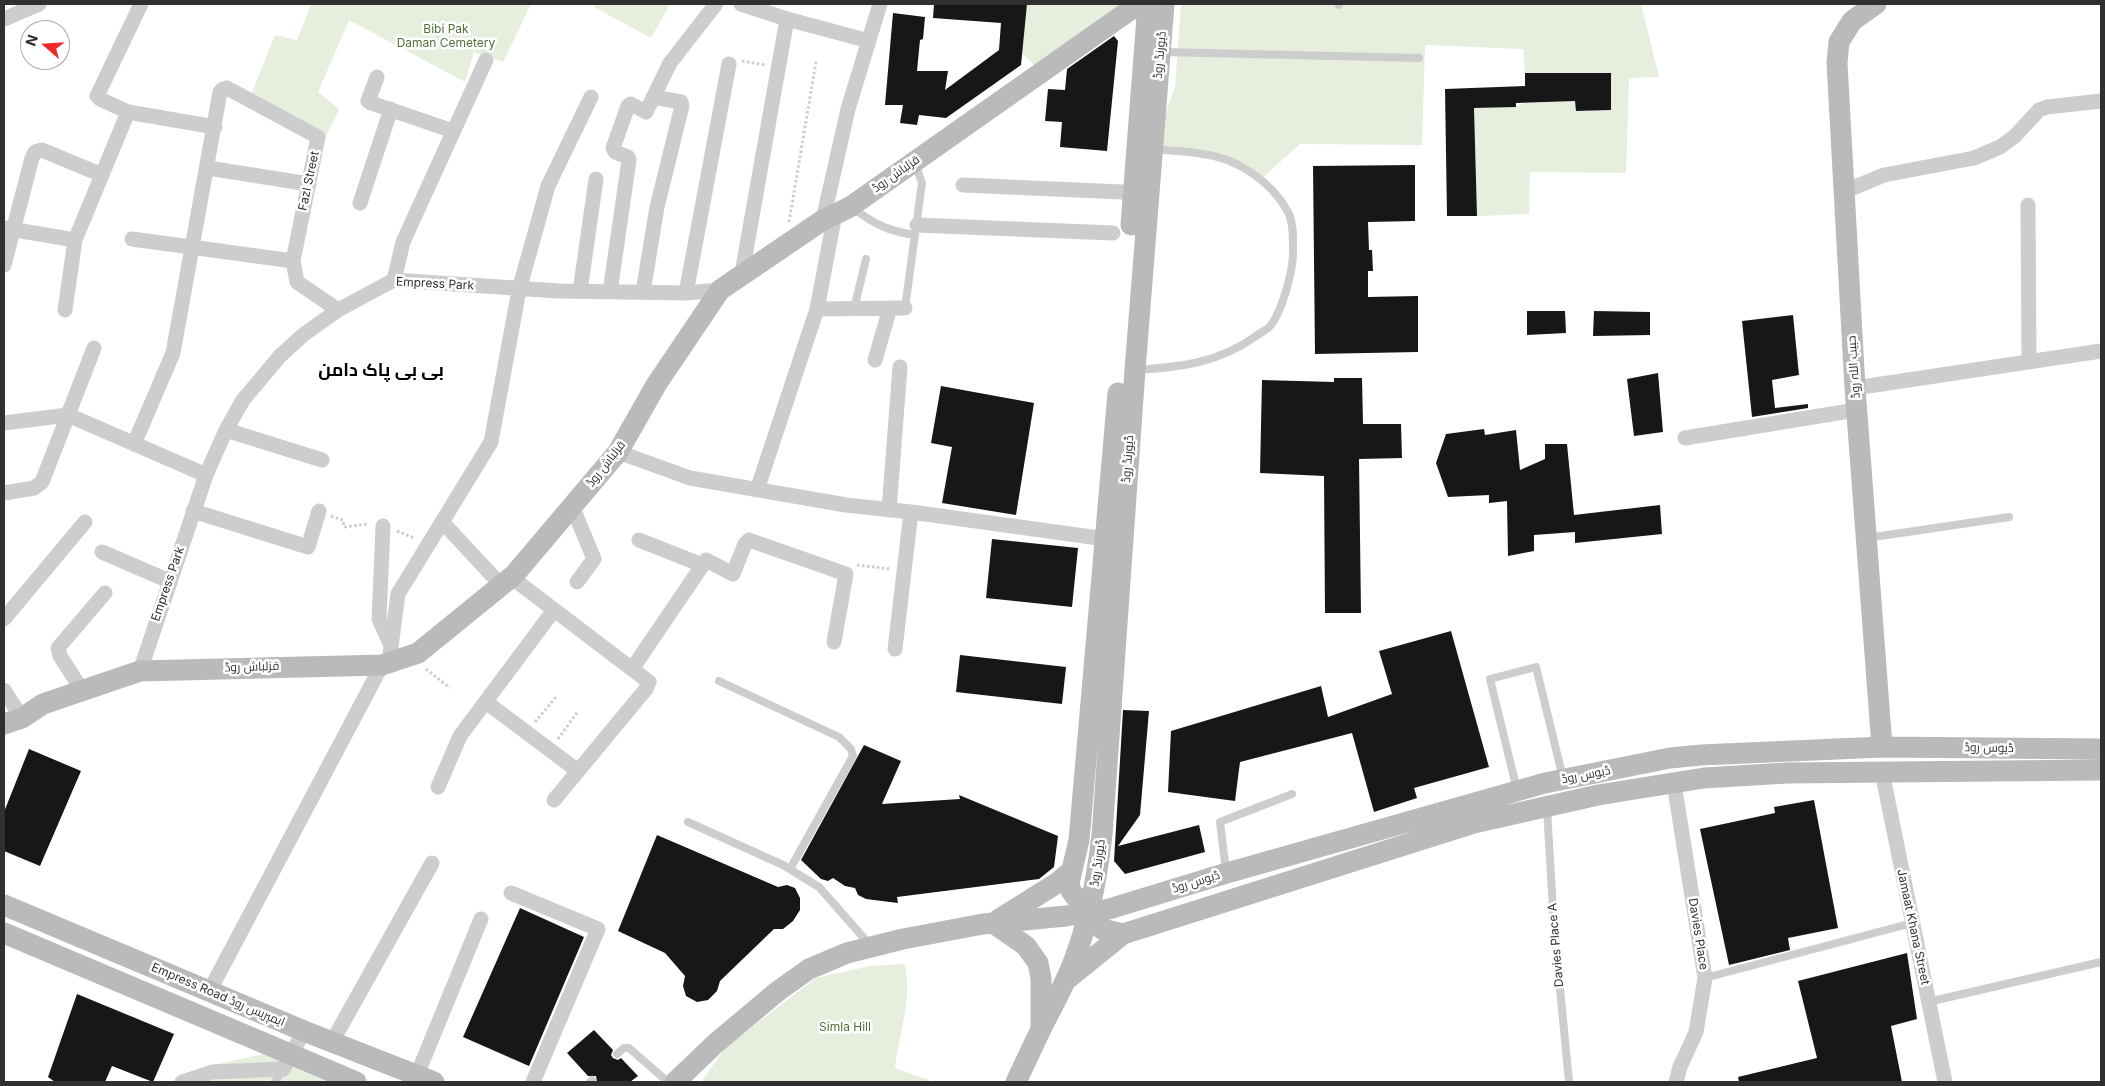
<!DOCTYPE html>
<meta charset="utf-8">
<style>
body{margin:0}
#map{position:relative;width:2105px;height:1086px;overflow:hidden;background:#fff;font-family:Inter,sans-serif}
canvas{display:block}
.frame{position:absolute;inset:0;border:5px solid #303030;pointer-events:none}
.north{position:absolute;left:20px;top:20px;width:50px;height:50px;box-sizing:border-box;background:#fff;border:1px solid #acacac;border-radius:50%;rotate:289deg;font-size:14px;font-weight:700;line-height:20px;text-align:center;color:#303030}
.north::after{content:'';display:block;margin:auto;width:18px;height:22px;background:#f1292b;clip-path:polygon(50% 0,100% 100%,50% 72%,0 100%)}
</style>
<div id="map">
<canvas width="2105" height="1086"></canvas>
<div class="frame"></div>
<div class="north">N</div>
</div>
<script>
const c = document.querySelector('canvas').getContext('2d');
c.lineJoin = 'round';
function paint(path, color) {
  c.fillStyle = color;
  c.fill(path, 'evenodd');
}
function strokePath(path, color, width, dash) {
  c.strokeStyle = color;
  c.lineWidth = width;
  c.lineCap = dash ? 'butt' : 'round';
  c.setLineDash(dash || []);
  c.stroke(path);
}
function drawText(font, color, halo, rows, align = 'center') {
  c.font = font + ' Inter,Cairo,sans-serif';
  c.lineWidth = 5;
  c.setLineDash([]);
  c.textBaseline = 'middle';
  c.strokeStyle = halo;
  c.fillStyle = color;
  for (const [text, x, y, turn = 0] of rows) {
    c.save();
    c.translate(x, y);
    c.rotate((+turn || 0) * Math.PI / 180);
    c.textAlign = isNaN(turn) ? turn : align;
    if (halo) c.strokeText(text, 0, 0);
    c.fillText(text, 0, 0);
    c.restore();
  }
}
const green = new Path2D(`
 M311 4H531L503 62 474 52 465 82 349 20 318 92 339 109 324 140 249 100 275 35 297 40Z
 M596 4H670L651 38 594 7Z
 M1027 4H1120L1116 21 1043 72 1022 54Z
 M1181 4H1641L1659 77 1629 78 1626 173 1530 172 1529 214 1477 216 1474 108 1516 107 1525 103 1575 101 1577 111 1611 110V73H1525L1523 49 1425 45 1422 145 1300 144 1261 179 1205 154 1152 149 1175 87Z
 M904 964C914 991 898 1039 895 1068L934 1082H701L726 1047 816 978 870 966Z
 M263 1054 328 1082H172L205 1067Z`);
const building = new Path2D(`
 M934 4H1027L1021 65 946 118 919 115 917 125 900 123 903 105H885L893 13 925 17 923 39 920 40 917 71H948L945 90 999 50 1001 23 933 18Z
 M1114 36 1118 41 1107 151 1060 147 1062 122 1045 121 1048 89 1065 90 1067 69Z
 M1525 73H1611V110L1576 111 1575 101 1516 103V107L1474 108 1477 216H1447L1445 89 1525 86Z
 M1415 165V221L1368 222 1369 250H1372L1373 271H1368V297L1418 296V352L1315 354 1313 166Z
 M1527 311H1565L1566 333 1527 335Z
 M1594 311 1650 312V335L1593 336Z
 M1793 315 1799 375 1772 380 1775 408 1808 404V408L1752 417 1742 321Z
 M1658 373 1663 432 1634 436 1627 379Z
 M1334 378H1362L1363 424H1401L1402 458 1359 459 1361 613H1325L1324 476 1260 473 1262 380 1334 382Z
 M941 386 1034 403 1016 515 942 503 952 447 931 443Z
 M1484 429 1485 435 1516 430 1520 470 1545 459V444H1567L1574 515 1660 505 1662 534 1575 543V532L1534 535V551L1508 556 1507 501 1489 503V495L1448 497 1436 463 1446 434Z
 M992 539 1078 548 1072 607 986 598Z
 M1451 631 1489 767 1414 788 1417 798 1374 812 1352 733 1240 762 1235 801 1168 792 1171 731 1321 686 1328 717 1392 694 1379 651Z
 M960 655 1066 667 1062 704 956 692Z
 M1123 710 1149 711 1140 815 1118 846 1199 825 1205 852 1125 874 1114 861Z
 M864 745 901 761 882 804 960 799 959 795 1058 836 1054 867 1039 879 897 897 898 903 866 899 858 895 855 888 845 886 833 878 828 881 821 879 801 860Z
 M29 749 81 771 40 866 4 851V812Z
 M1814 800 1838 928 1788 938 1790 950 1729 965 1700 829 1775 813 1774 807Z
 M657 835 778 887 787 885 795 888 800 898V910L793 921 783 929H774L720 981 717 991 708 1000 697 1002 686 996 683 986 685 976 665 953 618 931Z
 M520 908 584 937 529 1066 463 1037Z
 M1907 953 1917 1019 1891 1026 1902 1082H1739L1738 1077 1817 1058 1798 981Z
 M77 994 174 1034 153 1082 112 1066 105 1082H55L48 1077Z
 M594 1030 613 1050 611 1055 613 1058 618 1060 621 1058 638 1076 630 1082H597L596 1076H588L567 1053Z`);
const path = new Path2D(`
 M742 61 765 65
 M789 222 816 62
 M331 516 343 520 344 527 369 524
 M397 531 414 538
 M857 565 891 569
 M426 669 450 688
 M535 722 556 697
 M558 739 578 711`);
const lane = new Path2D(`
 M1339 4V5
 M1162 52 1419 58
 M852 208C875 224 887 231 915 235
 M905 308 922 183 915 163
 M854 309 866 259
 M1137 370C1180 367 1219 363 1256 336 1260 333 1267 330 1271 325 1282 311 1293 271 1293 253 1293 241 1294 223 1288 212 1272 182 1237 158 1203 154 1187 151 1170 151 1154 149
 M1867 538 2009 517
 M719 681 839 737 851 749 853 756 790 869
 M1517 790 1490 679 1536 667 1563 778
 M1547 809 1554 926 1569 1082
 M688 822 783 865 819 887 870 945
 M1226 871 1220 822 1292 794
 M1705 978 1912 923
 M1928 1002 2101 962
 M617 1054 624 1048H629L668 1082
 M275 1082 283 1069
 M590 1082 592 1080`);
const street = new Path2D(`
 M741 4 787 19 869 41
 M4 19 39 4
 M377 77 368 101 371 103 453 131
 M128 112 100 99 97 96 141 4
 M208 168 309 184
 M963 185 1122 192
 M1843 192 1884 175 1974 158 2000 147 2015 136 2039 110 2047 107 2101 101
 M360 203 391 109
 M2028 205 2029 362
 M823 220 848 109 880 4
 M917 225 1113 233
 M4 228 75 240 128 112 215 127
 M132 239 293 261
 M4 265 32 158 35 152 42 150 102 175
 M742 273 787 19
 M394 280 403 242 486 60
 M580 291 596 179
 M610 292 629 160 628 157 615 152 613 148 628 106 631 104 646 112 670 63 716 4
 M643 292 657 207 682 106 681 102 653 97
 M686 293 729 64
 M817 309 905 308
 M65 310 75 240
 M875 360 890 308
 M1855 388 2101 351
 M4 423 68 415 206 475
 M226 430 322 460
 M1685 438 1856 410
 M134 444 173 353 220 92 223 89 227 88 318 137 293 261 297 282 338 310
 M618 452 690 478 846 505 911 512 1106 539
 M757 490 817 309 835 214
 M4 493 34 488 42 482 94 348
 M572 506 594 559 577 582
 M889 510 900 367
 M193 511 308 547 319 511
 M383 526 379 619 391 646
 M446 526 501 585
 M639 540 702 565
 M102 552 169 581
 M511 577 649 682 646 689 554 800
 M4 619 85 522
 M895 649 911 512
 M389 662 398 594 491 442 519 290 548 186 591 97
 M632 669 706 560 733 574 745 544 749 540 846 574 834 642
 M140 671 206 475 226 430 243 400 280 356 303 335 338 310 394 280 559 291 686 293 720 290
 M4 690 22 718
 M82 690 60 656 58 648 105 593
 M486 702 578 771
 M1882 772 1945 1082
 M1674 783 1705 978 1696 1032 1680 1067 1676 1082
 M438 787 460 736 554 610
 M511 893 598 929 533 1082
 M210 990 382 665
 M332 1042 432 863
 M417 1075 481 919
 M182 1082 212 1072 283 1069 304 1031`);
const secondary = new Path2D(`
 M1876 4 1852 21 1839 42 1837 63 1855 388 1882 747
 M1131 225 1148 4
 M1118 393 1079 840 1069 883 1071 891 1099 926 1102 929 1123 934
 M4 724 22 718 43 704 140 671 382 665 418 653 514 575 618 452 656 385 720 290 823 220 850 207 1133 8 1148 10
 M4 905 304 1031 434 1082
 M998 920 1057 883 1070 872
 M993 923 1026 946 1038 963 1041 978V1029L1016 1082
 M4 933 356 1082
 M1066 980 1123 934 1474 823 1598 795 1704 778 1787 773 2101 770
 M1041 1029C1052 1007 1064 986 1073 963 1089 922 1097 878 1102 835L1135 370 1164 4
 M675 1082 716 1043 778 991 809 969 847 953 903 939 983 924 1066 916 1109 909 1227 873 1545 783 1670 758 1701 755 1882 747 2101 749`);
const parkNames = [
 ["Bibi Pak",446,29],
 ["Daman Cemetery",446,43],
 ["Simla Hill",845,1027]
];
const streetNames = [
 ["ڈیورنڈ روڈ",1160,55,-85],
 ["قزلباش روڈ",896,174,-35],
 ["Fazl Street",309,181,-78],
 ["Empress Park",435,284,3],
 ["حبیب اللہ روڈ",1854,367,-94],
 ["ڈیورنڈ روڈ",1128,459,-86],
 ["قزلباش روڈ",606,464,-52],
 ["Empress Park",168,584,-71],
 ["قزلباش روڈ",252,667,-2],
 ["ڈیوس روڈ",1989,748,1],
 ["ڈیوس روڈ",1586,775,-11],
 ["ڈیورنڈ روڈ",1098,863,-82],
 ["ڈیوس روڈ",1196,882,-17],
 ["Jamaat Khana Street",1913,927,78],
 ["Davies Place",1698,934,81],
 ["Davies Place A",1556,945,-95],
 ["Empress Road ایمپریس روڈ",218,995,23]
];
const districtNames = [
 ["بی بی پاک دامن",381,371]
];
paint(green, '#e6eede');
paint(building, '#171717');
strokePath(path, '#cdcdcd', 3, [2.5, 2.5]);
strokePath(lane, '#cdcdcd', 8);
strokePath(street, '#cdcdcd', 15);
strokePath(secondary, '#bababa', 21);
drawText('12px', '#50703a', '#fff', parkNames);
drawText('12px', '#303030', '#fff', streetNames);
drawText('bold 18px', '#000', '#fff', districtNames);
</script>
